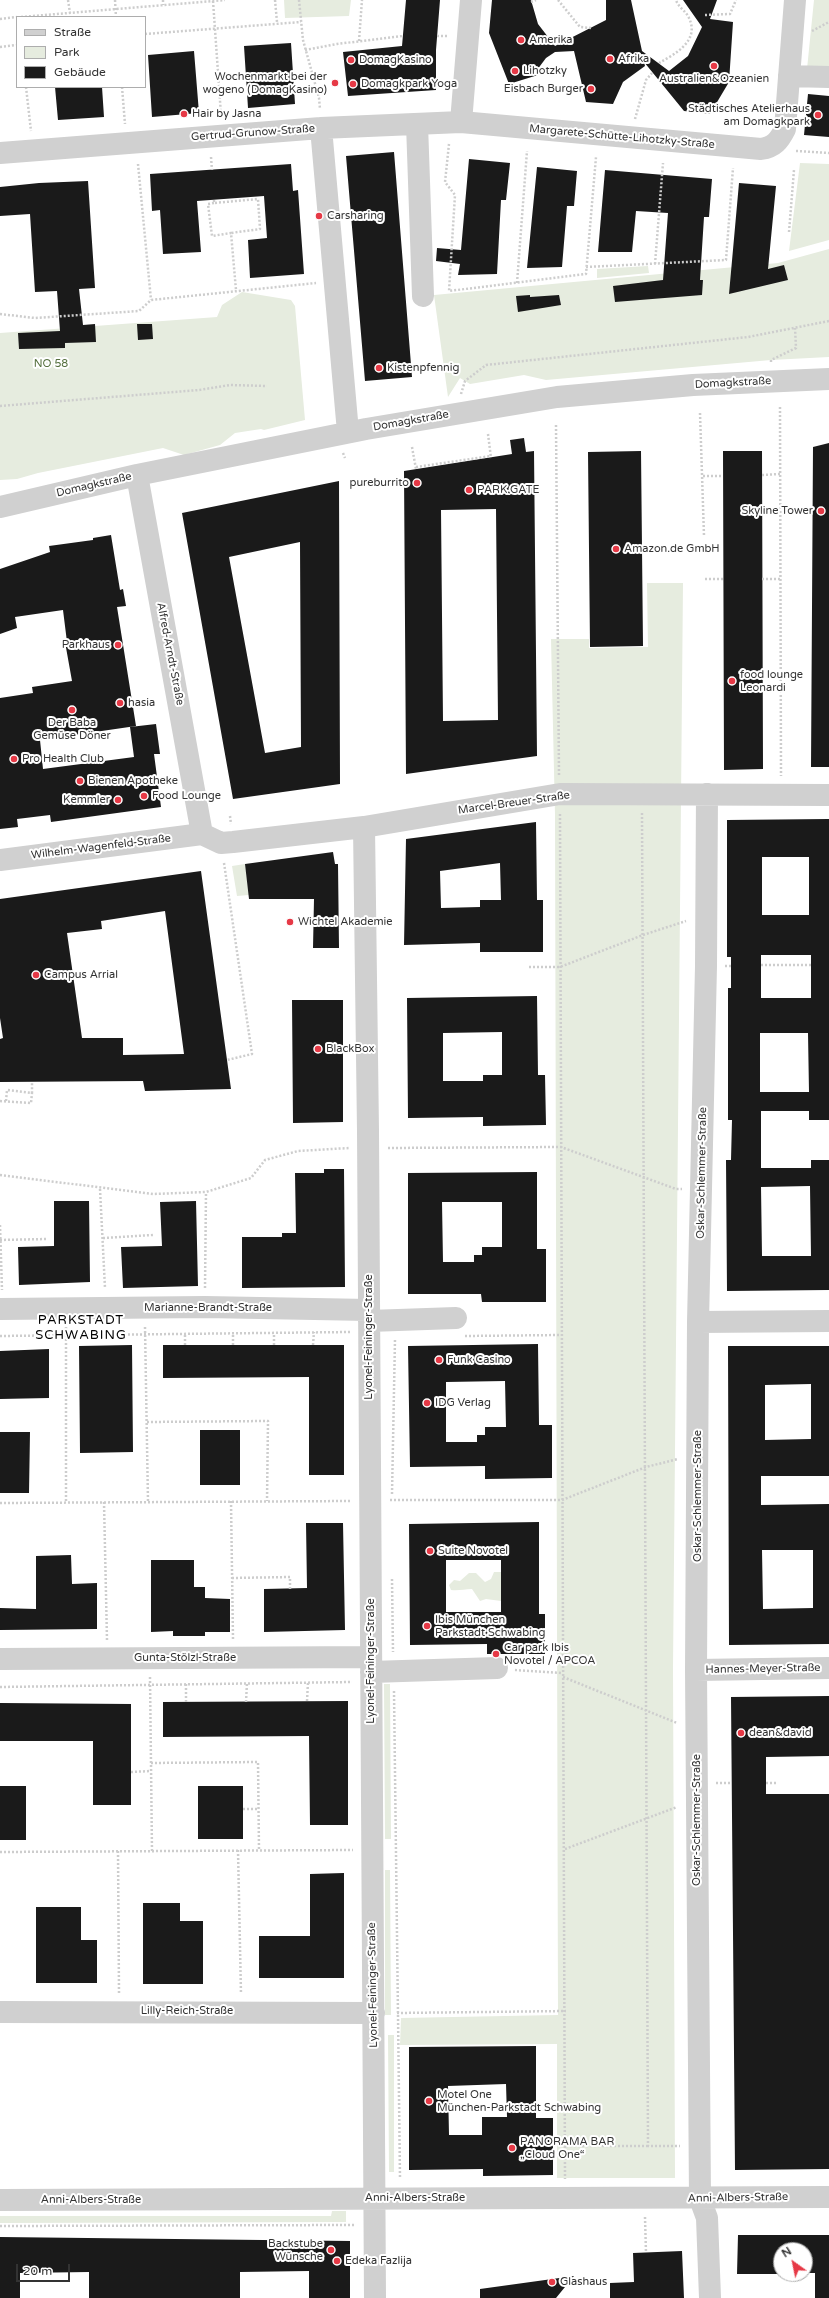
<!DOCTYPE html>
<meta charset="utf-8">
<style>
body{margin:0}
#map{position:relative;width:829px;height:2298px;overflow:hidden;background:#fff;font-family:"Varela Round",sans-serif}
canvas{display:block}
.legend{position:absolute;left:16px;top:16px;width:130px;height:72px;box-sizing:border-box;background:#fff;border:1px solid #adadad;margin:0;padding:5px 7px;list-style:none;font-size:12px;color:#333}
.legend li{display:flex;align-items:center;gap:8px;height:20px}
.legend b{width:20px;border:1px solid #adadad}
.north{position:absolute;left:773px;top:2242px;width:40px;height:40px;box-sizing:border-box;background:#fff;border:1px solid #adadad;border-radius:50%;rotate:327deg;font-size:11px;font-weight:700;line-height:16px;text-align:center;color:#333}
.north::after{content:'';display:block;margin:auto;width:14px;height:18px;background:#e63946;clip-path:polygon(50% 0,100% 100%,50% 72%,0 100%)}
.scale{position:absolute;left:16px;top:2264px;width:54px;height:18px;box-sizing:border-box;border:2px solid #333;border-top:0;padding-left:5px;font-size:12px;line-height:14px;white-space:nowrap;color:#333;-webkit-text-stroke:3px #fff;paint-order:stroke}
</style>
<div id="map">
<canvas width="829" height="2298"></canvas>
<ul class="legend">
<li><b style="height:5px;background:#d0d0d0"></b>Straße</li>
<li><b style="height:11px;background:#e6ecdf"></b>Park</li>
<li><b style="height:11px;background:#1a1a1a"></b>Gebäude</li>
</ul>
<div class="north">N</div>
<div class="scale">20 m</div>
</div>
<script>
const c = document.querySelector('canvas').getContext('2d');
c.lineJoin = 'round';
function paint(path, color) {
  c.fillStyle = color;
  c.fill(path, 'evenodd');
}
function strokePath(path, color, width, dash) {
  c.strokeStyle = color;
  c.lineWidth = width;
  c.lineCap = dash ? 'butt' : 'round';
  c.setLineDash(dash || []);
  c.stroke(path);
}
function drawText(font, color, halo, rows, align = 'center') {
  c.font = font + ' "Varela Round",sans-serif';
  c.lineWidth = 4;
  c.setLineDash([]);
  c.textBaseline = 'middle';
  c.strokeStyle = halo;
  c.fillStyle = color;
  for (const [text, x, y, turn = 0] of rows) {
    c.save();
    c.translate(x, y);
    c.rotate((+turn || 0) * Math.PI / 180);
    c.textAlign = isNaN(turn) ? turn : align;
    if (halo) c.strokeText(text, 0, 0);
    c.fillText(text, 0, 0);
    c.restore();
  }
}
const green = new Path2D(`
 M284 0H351L349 16 285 18Z
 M814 0H829V73L807 69Z
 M800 163 829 164V240L789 251Z
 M829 249V357L771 360 546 380 524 375 470 384 460 378 448 397 434 295 778 263Z
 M648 266 649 273 597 278V269Z
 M242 292 291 300 295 306 305 420 264 430 261 429 235 433 220 445 184 455 163 448 38 473 17 479 0 480V333L217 317 222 305Z
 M647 583H683L673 1668 675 2178H557V2044L400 2045 401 2018 558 2015 555 815 551 639H589V648L648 647Z
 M245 864 249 895 237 896 232 866Z
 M494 1572H501V1601L486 1599 480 1601 472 1589C464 1589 459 1591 451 1590L449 1585 454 1580 460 1581 469 1573H476L485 1582 491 1579Z
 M384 1684H390L391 1839H385Z
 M385 1870H390L391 2015H385Z
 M388 2035H394V2172H389Z
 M332 2211H346V2222L0 2223V2216H331Z`);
const building = new Path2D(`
 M406 0H440L436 50V90L348 96 343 52 402 46Z
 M492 0H531L538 24 555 46 606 20V0H631L642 51 669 71 688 56 702 27 683 0H717L710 19 733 22 729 82 710 114 684 111 644 62 645 66 623 82 613 104 586 102 574 51 555 52 546 58 540 66 538 75 509 84 489 33Z
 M291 43 295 104 248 108 244 46Z
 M194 51 199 113 152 117 148 55Z
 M55 87H102L104 117 58 120Z
 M808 94 829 96V137L804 135Z
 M394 152 412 377 365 381 346 156Z
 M469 159 510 163 506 200H501L497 274 458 275 460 264 436 261 437 248 461 250Z
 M291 164 293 191 298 190 304 274 250 278 248 240 267 238 264 196 197 201 201 252 163 254 160 210 152 211 150 174Z
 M537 167 577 171 574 206H567L562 267 527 268Z
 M605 170 712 179 709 217H704L700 280H703L702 295 615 302 613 286 663 280 668 213 636 211 632 252H598Z
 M88 181 95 288 79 289 83 325 95 324 96 342 65 343V348L19 349 18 333 60 331 57 291 35 292 30 214 0 216V187L39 183Z
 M739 183 776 186 768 269 784 265 788 280 729 294Z
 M530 295V297L559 295 561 305 518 312 516 296Z
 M137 324H152L153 339 138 340Z
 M524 438 526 452 534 451 537 756 406 774 404 471 512 454 510 440ZM496 509 498 720 443 721 441 510Z
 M829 443V767H811L813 447Z
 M641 451 643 646 590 647 588 452Z
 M723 451H762L763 769 724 770Z
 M339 481 340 784 233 799 182 513ZM300 542 301 747 265 753 229 557Z
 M111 535 120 590 123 589 126 606 117 607 136 726 40 740 43 769 134 757 130 727 156 724 160 754H154L161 807 51 822 50 815 17 819 18 827 0 829V698L33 693 32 687 72 681 65 642H67L63 610 15 617 17 628 0 634V569L50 552 49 546 93 540V538Z
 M829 819V1120H809V1111H761V1168H811V1160H829V1290L727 1291 726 1160H731L732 1120H728V988H731V957H727V820ZM762 857H809V915H762ZM761 955H811V998H761ZM760 1033H808L809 1092H760ZM810 1186 811 1256H762L761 1187Z
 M536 822 537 900H543V952H480V943L404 945 406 839ZM500 863 501 900H480V907L441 908 440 871Z
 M333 852 335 864H338L339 948H313L314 899H249L245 864Z
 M201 871 231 1089 145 1091 143 1081 0 1082V1039L3 1038 0 1018V899ZM165 911 184 1054 123 1055V1038H82L67 933 102 929 101 921Z
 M537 996 538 1075H545L546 1125 483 1126V1117L408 1118 407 998ZM502 1032V1075H483V1081H443V1033Z
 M292 1000H343V1122L293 1123Z
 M324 1169H344L345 1287 242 1288V1237H282V1233H296L295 1173H324Z
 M537 1172V1249H546V1302H482L481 1294H408V1173ZM442 1202H502V1247H482V1255H474V1262H443Z
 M54 1201H89L90 1282 19 1285 18 1247 54 1246Z
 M196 1201 198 1286 123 1288 121 1247 162 1246 160 1202Z
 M538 1344 539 1425H552V1478L485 1479V1466L410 1467 408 1346ZM505 1381 506 1427H485V1435H477V1442H446V1382Z
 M132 1345 133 1452 80 1453 79 1346Z
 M163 1345H344V1475H309V1377L163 1378Z
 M728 1346H829V1476H761V1505L829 1504V1644L729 1645ZM811 1384V1439L765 1440V1385ZM762 1550H813V1608L763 1609Z
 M49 1349V1398L0 1399V1351Z
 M200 1430H240V1485H200Z
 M0 1432H30L29 1493H0Z
 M539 1522V1614H545V1654H487V1644L410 1645 409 1524ZM446 1560H501V1612H446Z
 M306 1523H343L345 1630 264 1632V1589L307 1588Z
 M71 1555 72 1584 97 1583V1629L0 1630V1608L36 1609V1556Z
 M151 1560H194V1587H205V1598L230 1599V1632H205V1636H173V1631L151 1632Z
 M829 1696V1756L766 1757V1794H829V2169L735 2170 731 1697Z
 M348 1701V1825H310L309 1736 163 1737V1702Z
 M0 1703 131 1704V1805H93V1741H0Z
 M0 1786H26V1840H0Z
 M198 1786H243V1839H198Z
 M344 1873V1978H259V1936H310V1874Z
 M143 1903H180V1921H203V1984H143Z
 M36 1907H81V1940H97V1983H36Z
 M536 2046V2118H553V2175L483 2176V2169L409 2170V2047ZM506 2084 507 2117H482V2135H449L448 2086Z
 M738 2235H829V2298H815V2273H805V2250H781V2274H737Z
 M0 2237 350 2241V2298H309V2271L240 2272V2298H89V2272L20 2273V2298H0Z
 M682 2251 684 2298H610V2283L634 2282 633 2253Z
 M574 2276 556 2298H480V2289Z`);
const path = new Path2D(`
 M68 0 70 13
 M115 0 116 17
 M163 0V5
 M275 0 277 22
 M299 0 303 40 319 98 320 109
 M558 0 580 27 591 28
 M213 1 221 115
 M531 2 536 0
 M705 15 730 14 736 0
 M21 17 225 0
 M0 19 17 17
 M812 31 829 22
 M145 34 301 22
 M437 36H448
 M359 41 362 0
 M0 47 17 45
 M305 50 337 44 403 36
 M659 63C675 54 700 41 689 18 686 11 678 7 676 0
 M26 87 31 131
 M122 87 125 124
 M635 119 646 80 652 73
 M449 144 445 182 455 195 449 291 586 274 596 157
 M796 151 829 153
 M211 157 212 170
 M138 164 151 300
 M214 200V203L258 199 260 229 231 233
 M214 203 208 204 212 236 231 233 236 290
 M789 232 794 170
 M655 264 663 163
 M586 267 726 260 733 168
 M517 283 527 151
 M0 314 35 318 139 311 151 300 316 283
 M771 362V360L796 348 795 328
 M461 394 465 381 486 365 748 337 829 321
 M0 406 199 390 230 385 267 386
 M780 407 781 776
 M700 413 704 536
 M556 425 559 775
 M488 434 491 458
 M412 447 416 469
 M343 453 345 458
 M416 467 491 456
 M762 475 780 474
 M703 476H723
 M705 579H723
 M762 579H780
 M642 813 648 2146H680
 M560 814 565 2179
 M230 816 231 824
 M224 863 252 1054 227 1060
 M761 965H811
 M725 966H731
 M529 967H560L643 935 686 921
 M0 1101 31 1103 32 1093
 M6 1101 7 1090 32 1093V1082
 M388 1148 561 1147 676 1189H682
 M0 1175 153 1194 206 1192 251 1178 265 1160 298 1151 349 1148
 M100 1189 105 1288
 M0 1225 2 1290
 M103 1238 153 1235
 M0 1240 47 1239
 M205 1288 206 1192
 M66 1327V1503
 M145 1327 148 1502
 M0 1336 350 1332
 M465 1336 561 1335
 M185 1345V1334
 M233 1345V1334
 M274 1345V1333
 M313 1345 314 1332
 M147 1422 268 1421 267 1501
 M392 1494 395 1339
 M390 1500H562L646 1467 678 1459
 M231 1501 233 1639
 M104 1502 107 1640
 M0 1503 351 1501
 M232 1578 290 1577V1589
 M392 1579 393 1652
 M515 1670 562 1673
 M150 1677 152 1851
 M563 1677 677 1723
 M0 1687 352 1682
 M394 1691 400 2178
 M307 1701 308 1682
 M186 1702V1684
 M246 1702 247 1683
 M151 1763 258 1762 259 1850
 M131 1772 151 1771
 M716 1783H731
 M766 1783H777
 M243 1809H258
 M565 1849 677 1807
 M238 1850 241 1994
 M118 1851 119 1993
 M0 1852 353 1850
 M397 2013 566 2011
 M566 2146H648
 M645 2217 646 2253
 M0 2226 355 2225`);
const minor = new Path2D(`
 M789 76 829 77
 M461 122 471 0
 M417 124 423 296
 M321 128 348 432
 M0 153 321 128 461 122 761 149C774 147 779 141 785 129L795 0
 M137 475 202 834
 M0 507 137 475 366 429 557 397 693 385 829 379
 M707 794 706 966 698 1322 696 1670 700 2199 707 2218 710 2298
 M364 827 368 1131 375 2298
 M202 834 221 843 233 842 364 827 560 794 829 795
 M0 860 202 834
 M0 1309 205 1307 369 1310
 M369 1321 456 1318
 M698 1322 829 1321
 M0 1659 371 1657
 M696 1670 829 1668
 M371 1672 497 1668
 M0 2012 374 2013
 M0 2200 829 2197`);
const markers = [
 [521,40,4,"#e63946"],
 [610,59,4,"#e63946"],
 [351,60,4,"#e63946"],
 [714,66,4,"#e63946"],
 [515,71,4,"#e63946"],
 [335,83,4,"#e63946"],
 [353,84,4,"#e63946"],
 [591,89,4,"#e63946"],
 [184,114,4,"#e63946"],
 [818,115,4,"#e63946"],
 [319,216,4,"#e63946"],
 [379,368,4,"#e63946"],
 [417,483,4,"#e63946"],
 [469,490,4,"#e63946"],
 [821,511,4,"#e63946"],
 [616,549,4,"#e63946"],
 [118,645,4,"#e63946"],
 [732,681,4,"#e63946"],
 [120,703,4,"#e63946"],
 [72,710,4,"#e63946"],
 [14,759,4,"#e63946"],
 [80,781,4,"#e63946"],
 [144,796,4,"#e63946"],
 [118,800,4,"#e63946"],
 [290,922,4,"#e63946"],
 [36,975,4,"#e63946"],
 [318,1049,4,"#e63946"],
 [439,1360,4,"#e63946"],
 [427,1403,4,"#e63946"],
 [430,1551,4,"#e63946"],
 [427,1626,4,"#e63946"],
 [496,1654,4,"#e63946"],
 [741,1733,4,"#e63946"],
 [429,2101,4,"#e63946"],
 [512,2148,4,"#e63946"],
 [331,2250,4,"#e63946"],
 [337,2261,4,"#e63946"],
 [552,2282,4,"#e63946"]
];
const poiNames = [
 ["Amerika",529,40],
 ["Afrika",618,59],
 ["DomagKasino",359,60],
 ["Lihotzky",523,71],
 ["Wochenmarkt bei der",327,77,"right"],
 ["wogeno (DomagKasino)",327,90,"right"],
 ["Australien&Ozeanien",714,79,"center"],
 ["Domagkpark Yoga",361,84],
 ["Eisbach Burger",583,89,"right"],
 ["Städtisches Atelierhaus",810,109,"right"],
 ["am Domagkpark",810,122,"right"],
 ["Hair by Jasna",192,114],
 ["Carsharing",327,216],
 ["Kistenpfennig",387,368],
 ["pureburrito",409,483,"right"],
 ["PARK.GATE",477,490],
 ["Skyline Tower",813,511,"right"],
 ["Amazon.de GmbH",624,549],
 ["Parkhaus",110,645,"right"],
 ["food lounge",740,675],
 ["Leonardi",740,688],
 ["hasia",128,703],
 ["Der Baba",72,723,"center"],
 ["Gemüse Döner",72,736,"center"],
 ["Pro Health Club",22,759],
 ["Bienen Apotheke",88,781],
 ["Food Lounge",152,796],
 ["Kemmler",110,800,"right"],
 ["Wichtel Akademie",298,922],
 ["Campus Arrial",44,975],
 ["BlackBox",326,1049],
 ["Funk Casino",447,1360],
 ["IDG Verlag",435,1403],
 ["Suite Novotel",438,1551],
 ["Ibis München",435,1620],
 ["Parkstadt Schwabing",435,1633],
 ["Car park Ibis",504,1648],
 ["Novotel / APCOA",504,1661],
 ["dean&david",749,1733],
 ["Motel One",437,2095],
 ["München-Parkstadt Schwabing",437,2108],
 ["PANORAMA BAR",520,2142],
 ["„Cloud One“",520,2155],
 ["Backstube",323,2244,"right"],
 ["Wünsche",323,2257,"right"],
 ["Edeka Fazlija",345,2261],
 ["Glashaus",560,2282]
];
const streetNames = [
 ["Gertrud-Grunow-Straße",253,133,-4],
 ["Margarete-Schütte-Lihotzky-Straße",622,137,5],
 ["Domagkstraße",733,383,-3],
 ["Domagkstraße",411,421,-10],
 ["Domagkstraße",94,485,-13],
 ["Alfred-Arndt-Straße",170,654,79],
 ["Marcel-Breuer-Straße",514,803,-8],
 ["Wilhelm-Wagenfeld-Straße",101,847,-7],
 ["Oskar-Schlemmer-Straße",702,1173,-89],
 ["Marianne-Brandt-Straße",208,1308],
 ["Lyonel-Feininger-Straße",369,1337,-90],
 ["Oskar-Schlemmer-Straße",698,1496,-90],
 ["Gunta-Stölzl-Straße",185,1658],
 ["Lyonel-Feininger-Straße",371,1661,-90],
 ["Hannes-Meyer-Straße",763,1669,-1],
 ["Oskar-Schlemmer-Straße",697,1820,-90],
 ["Lyonel-Feininger-Straße",373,1985,-91],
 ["Lilly-Reich-Straße",187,2011],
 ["Anni-Albers-Straße",415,2198],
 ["Anni-Albers-Straße",738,2198,-1],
 ["Anni-Albers-Straße",91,2200]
];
const parkNames = [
 ["NO 58",51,364]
];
const quarterNames = [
 ["PARKSTADT",81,1321],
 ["SCHWABING",81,1336]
];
paint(green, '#e6ecdf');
paint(building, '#1a1a1a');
strokePath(path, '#cdcdcd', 2.5, [2, 2]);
strokePath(minor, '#d0d0d0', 22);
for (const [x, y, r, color] of markers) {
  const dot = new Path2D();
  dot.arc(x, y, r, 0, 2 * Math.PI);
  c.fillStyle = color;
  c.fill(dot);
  strokePath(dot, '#fff', 1.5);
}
drawText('11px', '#333', '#fff', poiNames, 'left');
drawText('11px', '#333', '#fff', streetNames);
drawText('11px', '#56703f', '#fff', parkNames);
c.letterSpacing = '1px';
drawText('13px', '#000', '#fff', quarterNames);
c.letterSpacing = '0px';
</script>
